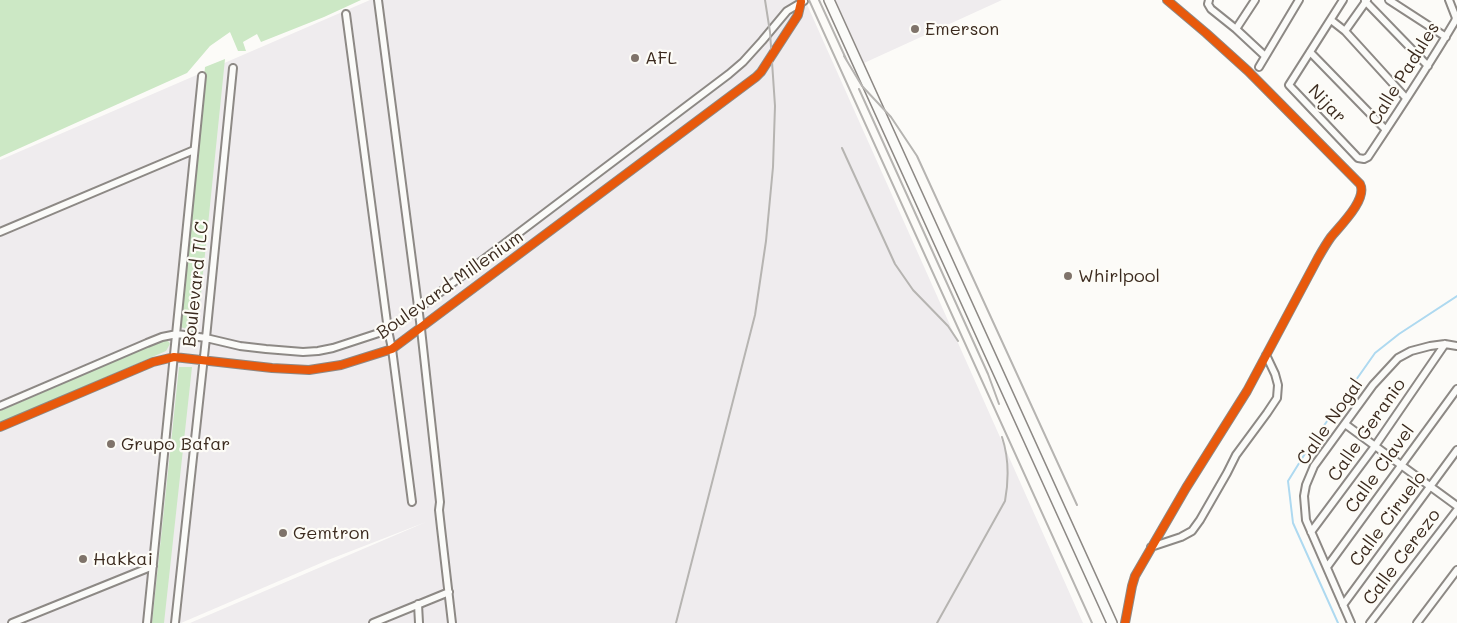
<!DOCTYPE html>
<style>
body{margin:0}
canvas{display:block;background:#fcfbf8}
</style>
<canvas width="1457" height="623"></canvas>
<script>
const c = document.querySelector('canvas').getContext('2d');
c.lineJoin = 'round';
function paint(path, color) {
  c.fillStyle = color;
  c.fill(path, 'evenodd');
}
function strokePath(path, color, width, dash) {
  c.strokeStyle = color;
  c.lineWidth = width;
  c.lineCap = dash ? 'butt' : 'round';
  c.setLineDash(dash || []);
  c.stroke(path);
}
function drawText(font, color, halo, rows, align = 'center') {
  c.font = font + ' Mali,sans-serif';
  c.lineWidth = 4.5;
  c.setLineDash([]);
  c.textBaseline = 'middle';
  c.strokeStyle = halo;
  c.fillStyle = color;
  for (const [text, x, y, turn = 0] of rows) {
    c.save();
    c.translate(x, y);
    c.rotate((+turn || 0) * Math.PI / 180);
    c.textAlign = isNaN(turn) ? turn : align;
    if (halo) c.strokeText(text, 0, 0);
    c.fillText(text, 0, 0);
    c.restore();
  }
}
const built = new Path2D(`
 M370 0H805L1083 623H190L426 522 328 560 181 623H0V160Z
 M835 0H1002L864 63Z`);
const green = new Path2D(`
 M0 0H361L324 17 261 42 257 34 243 42 246 51H238L230 32 210 46 187 73 0 157Z
 M225 59 197 332 180 327 205 67Z
 M166 340 169 342 170 344 166 351 0 423V411L143 349Z
 M179 367H192L164 623H152Z`);
const stream = new Path2D(`
 M1338 623 1293 523 1288 481 1311 444 1375 353 1399 334 1457 296`);
const street = new Path2D(`
 M378 0 421 329 440 502 439 510 441 528 452 623
 M1209 0 1208 4 1211 9 1236 29 1265 56
 M1343 0 1289 85 1358 158 1364 159 1368 157C1398 112 1428 67 1455 21L1456 18 1449 0
 M1389 0 1446 37
 M1365 1 1428 66
 M346 14 388 330 392 349 412 502
 M1331 20 1345 31 1367 0
 M1236 29 1255 0
 M1345 31 1406 98
 M1310 52 1386 130
 M1259 67 1299 0
 M0 232 194 150
 M0 406 147 343 162 337 177 334 206 338 240 346 266 349 303 352 318 351 333 348 388 330 418 309 729 74 743 62 762 41 787 11 804 1
 M1345 424 1457 506
 M0 427 153 362 174 357 272 368 309 370 341 365 392 349 756 77 761 72 798 15 801 2
 M1311 532 1375 446 1445 344
 M1151 547 1181 537 1192 531 1200 520 1227 473 1236 455 1267 413 1277 398 1278 385 1275 374 1266 355
 M1327 567 1457 389
 M418 604 419 623
 M1343 605 1457 450
 M12 623 153 566
 M147 623 202 76
 M175 623 206 338 233 68
 M373 623 449 592
 M1125 623 1132 586 1135 576 1186 488 1247 391 1318 258C1322 251 1326 244 1331 237 1340 226 1368 199 1360 184L1248 71 1206 33 1167 0
 M1351 623 1306 520 1304 496 1306 485 1314 466 1373 385 1398 358 1411 351 1430 346 1445 344 1457 346
 M1370 623 1457 510
 M1417 623 1457 570`);
const secondary = new Path2D(`
 M829 0 1112 623`);
const rail = new Path2D(`
 M809 0 1092 623
 M819 0 847 61
 M844 56 862 86 891 117 917 156 1077 505
 M859 89 988 374 999 404
 M842 148 895 264 913 290 948 326 958 341
 M676 623 755 315 766 241 773 167 775 106 770 32 765 0
 M937 623 1005 501C1009 479 1009 458 1002 437`);
const cycleway = new Path2D(`
 M0 427 153 362 174 357 272 368 309 370 341 365 392 349 756 77 761 72 798 15 801 2
 M1125 623 1132 586 1135 576 1186 488 1247 391 1318 258C1322 251 1326 244 1331 237 1340 226 1368 199 1360 184L1248 71 1206 33 1167 0`);
const markers = [
 [915,29,5,"#7f736a"],
 [635,58,5,"#7f736a"],
 [1068,276,5,"#7f736a"],
 [111,444,5,"#7f736a"],
 [283,533,5,"#7f736a"],
 [83,559,5,"#7f736a"]
];
const poiNames = [
 ["Emerson",925,29],
 ["AFL",645,58],
 ["Whirlpool",1078,276],
 ["Grupo Bafar",121,444],
 ["Gemtron",293,533],
 ["Hakkai",93,559]
];
const streetNames = [
 ["Calle Padules",1404,74,-58],
 ["Nijar",1327,104,46],
 ["Boulevard TLC",196,284,-84],
 ["Boulevard Millenium",450,285,-35],
 ["Calle Nogal",1330,422,-55],
 ["Calle Geranio",1367,430,-55],
 ["Calle Clavel",1380,469,-54],
 ["Calle Ciruelo",1388,519,-53],
 ["Calle Cerezo",1402,557,-53]
];
paint(built, '#efecee');
paint(green, '#cce8c5');
strokePath(stream, '#aed9f0', 2);
strokePath(street, '#8d8985', 10);
strokePath(secondary, '#8d8985', 12);
strokePath(street, '#fbfbf9', 6);
strokePath(secondary, '#fbfbf9', 9);
strokePath(rail, '#b6b4b1', 2);
strokePath(cycleway, '#e8590c', 8);
for (const [x, y, r, color] of markers) {
  const dot = new Path2D();
  dot.arc(x, y, r, 0, 2 * Math.PI);
  c.fillStyle = color;
  c.fill(dot);
  strokePath(dot, '#fdfcf7', 2);
}
drawText('18px', '#3b2a1e', '#fdfcf7', poiNames, 'left');
drawText('18px', '#3b2a1e', '#fdfcf7', streetNames);
</script>
